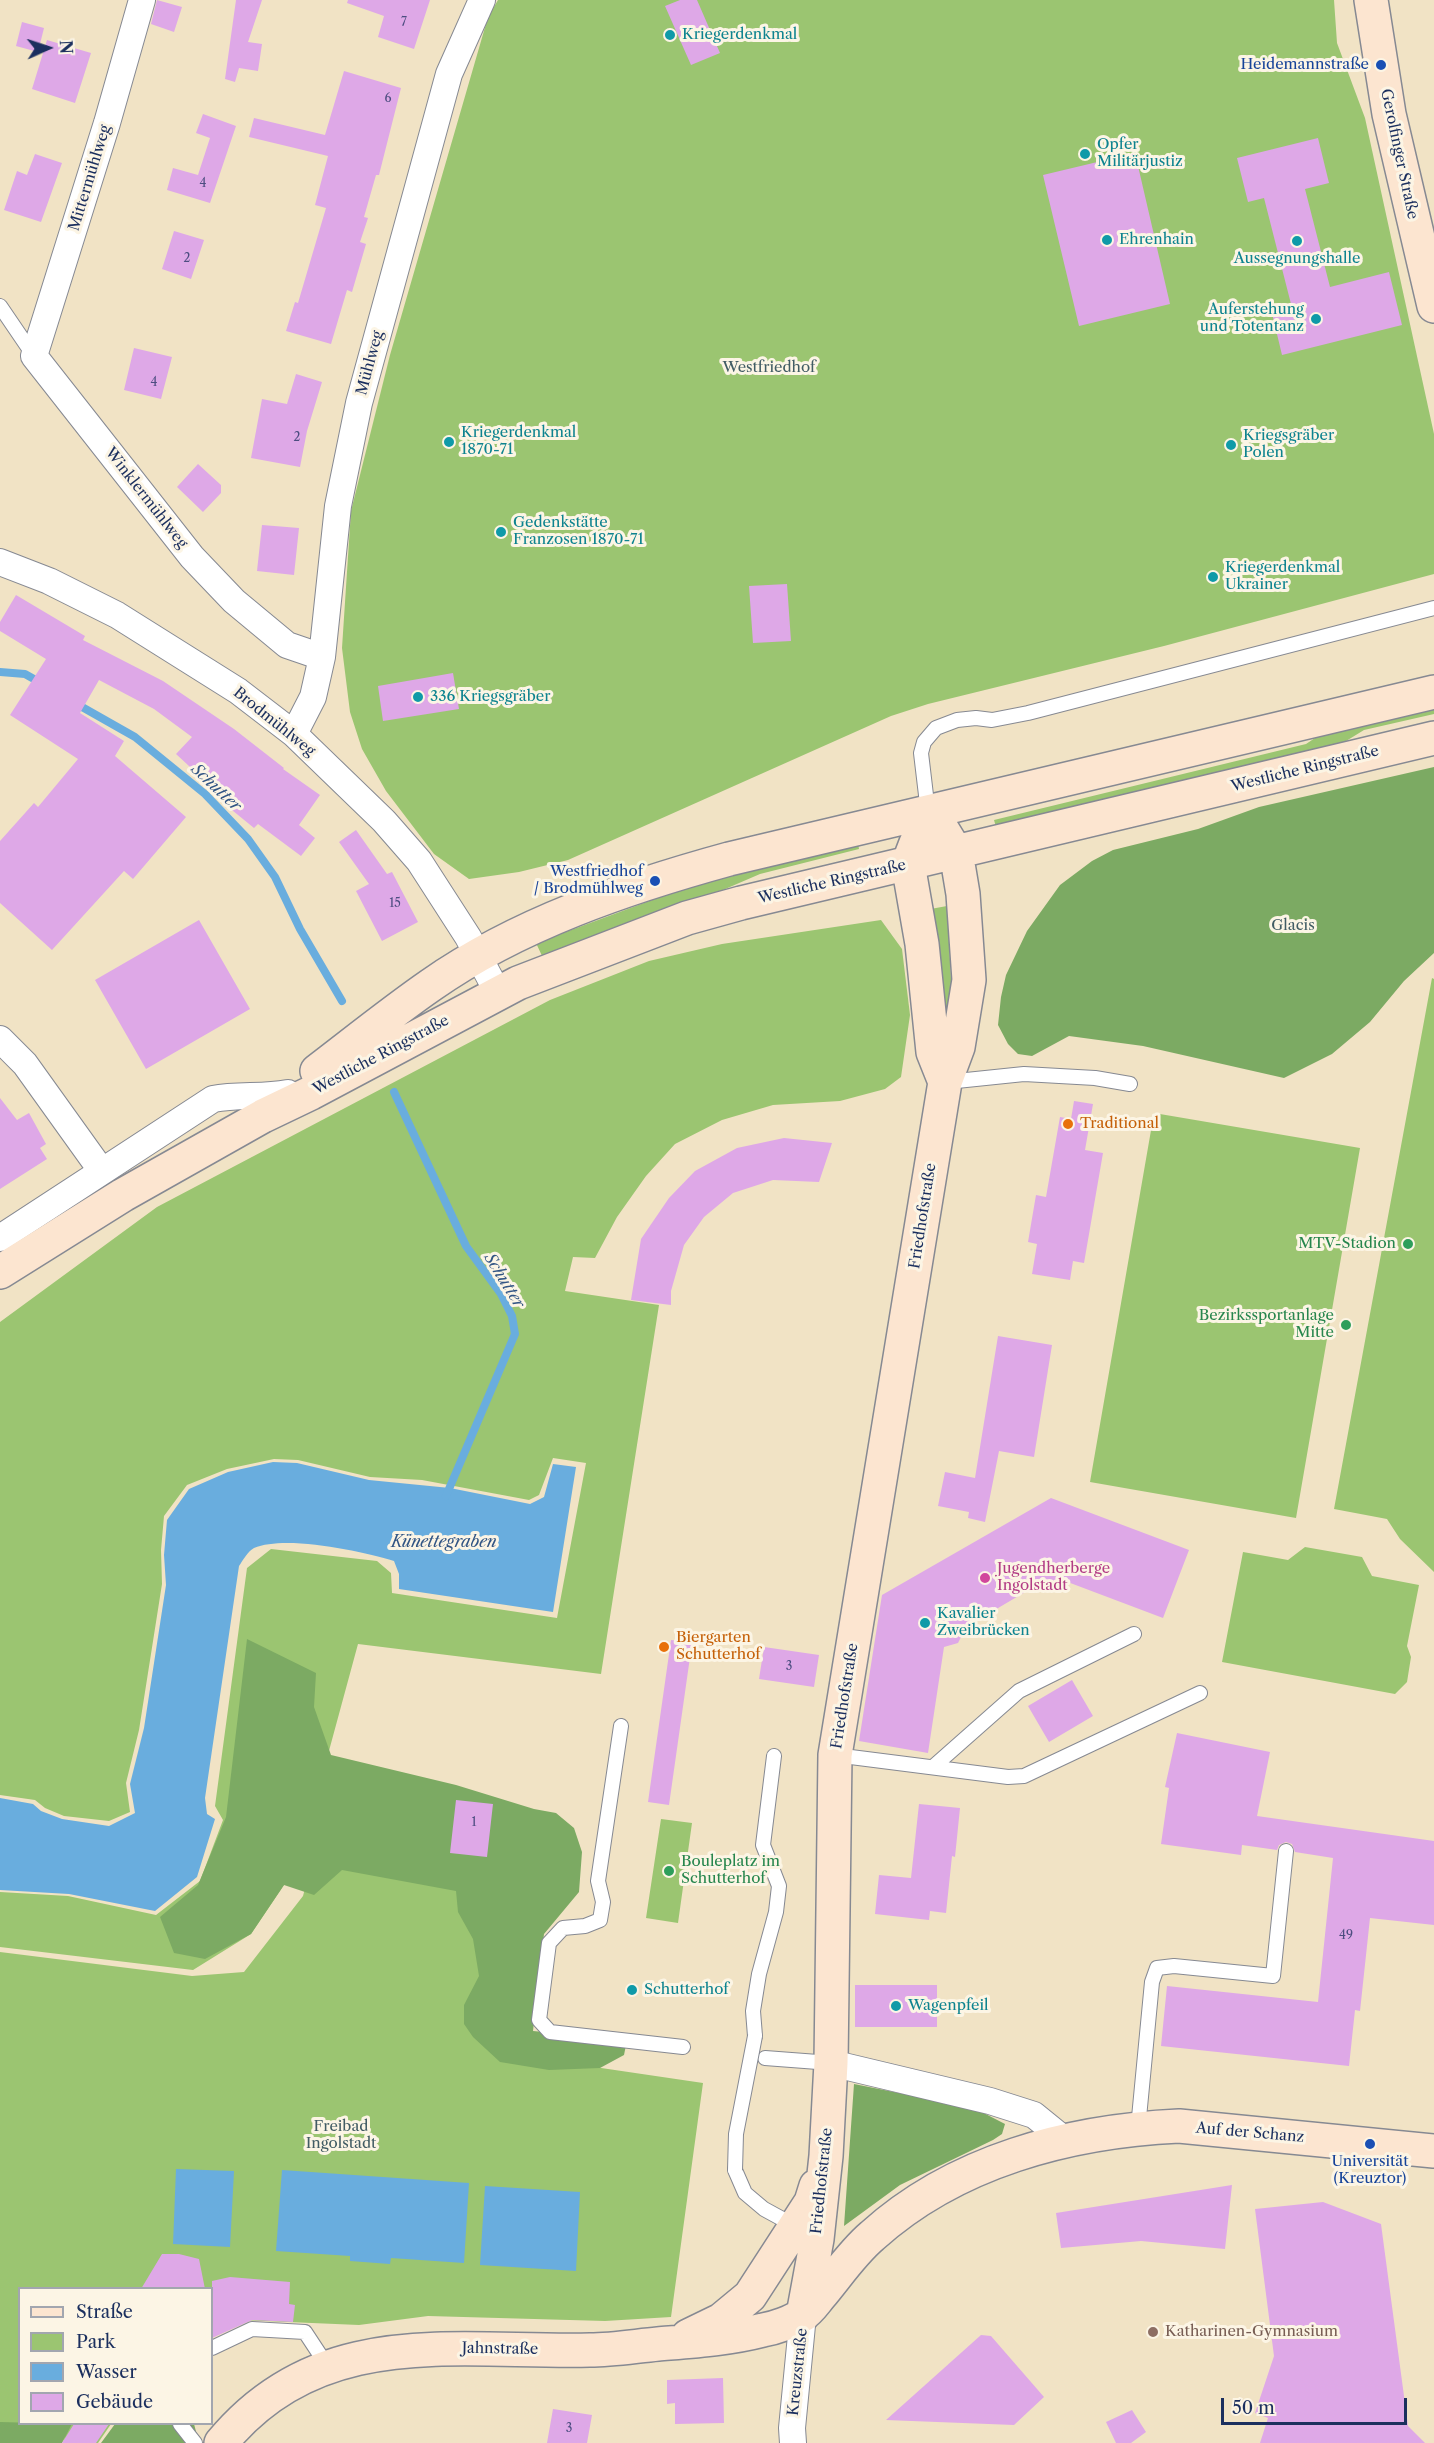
<!DOCTYPE html>
<meta charset="utf-8">
<style>
body{margin:0}
#map{position:relative;width:1434px;height:2443px;overflow:hidden;background:#f1e3c5;font-family:"Libre Caslon Text",serif}
canvas{display:block}
.legend{position:absolute;left:18px;top:2287px;width:195px;height:138px;box-sizing:border-box;background:#fcf5e5;border:2px solid #a2a6af;margin:0;padding:8px 10px;list-style:none;font-size:18px;color:#1b2f5e}
.legend li{display:flex;align-items:center;gap:12px;height:30px}
.legend b{width:30px;border:2px solid #a2a6af}
.north{position:absolute;left:18px;top:18px;width:60px;height:60px;-webkit-text-stroke:4px #fcf5e5;paint-order:stroke;rotate:87deg;font-size:16px;font-weight:700;line-height:24px;text-align:center;color:#1b2f5e}
.north::after{content:'';display:block;margin:auto;width:21px;height:27px;background:#1b2f5e;clip-path:polygon(50% 0,100% 100%,50% 72%,0 100%)}
.scale{position:absolute;left:1221px;top:2398px;width:186px;height:27px;box-sizing:border-box;border:3px solid #1b2f5e;border-top:0;padding-left:8px;font-size:18px;line-height:21px;white-space:nowrap;color:#1b2f5e;-webkit-text-stroke:4px #fcf5e5;paint-order:stroke}
</style>
<div id="map">
<canvas width="1434" height="2443"></canvas>
<ul class="legend">
<li><b style="height:8px;background:#fce5d0"></b>Straße</li>
<li><b style="height:16px;background:#9bc571"></b>Park</li>
<li><b style="height:16px;background:#69adde"></b>Wasser</li>
<li><b style="height:16px;background:#dea8e7"></b>Gebäude</li>
</ul>
<div class="north">N</div>
<div class="scale">50 m</div>
</div>
<script>
const c = document.querySelector('canvas').getContext('2d');
c.lineJoin = 'round';
function paint(path, color) {
  c.fillStyle = color;
  c.fill(path, 'evenodd');
}
function strokePath(path, color, width, dash) {
  c.strokeStyle = color;
  c.lineWidth = width;
  c.lineCap = dash ? 'butt' : 'round';
  c.setLineDash(dash || []);
  c.stroke(path);
}
function drawText(font, color, halo, rows, align = 'center') {
  c.font = font + ' "Libre Caslon Text",serif';
  c.lineWidth = 6;
  c.setLineDash([]);
  c.textBaseline = 'middle';
  c.strokeStyle = halo;
  c.fillStyle = color;
  for (const [text, x, y, turn = 0] of rows) {
    c.save();
    c.translate(x, y);
    c.rotate((+turn || 0) * Math.PI / 180);
    c.textAlign = isNaN(turn) ? turn : align;
    if (halo) c.strokeText(text, 0, 0);
    c.fillText(text, 0, 0);
    c.restore();
  }
}
const green = new Path2D(`
 M498 0H1334L1337 43 1365 118 1434 434V574L1164 646 928 704 891 716 568 860 519 872 469 879 434 854 386 791 362 749 350 712 342 648 351 511 390 355 488 17Z
 M1434 708V714L1364 730 1338 746 996 827 994 820 1306 744 1327 730Z
 M858 843 859 849 760 874 702 899 543 958 536 943 698 883Z
 M947 906 952 997 949 1044 925 910Z
 M881 920 902 949 910 1015 901 1077 885 1089 840 1101 773 1105 722 1120 675 1144 646 1176 617 1217 595 1258 573 1257 565 1291 659 1305 601 1674 358 1644 311 1817 284 1885 251 1934 193 1970 0 1947V1892L68 1896 156 1915 200 1881 223 1820 215 1806 247 1568 271 1549 377 1561 391 1573 392 1593 557 1618 586 1463 553 1458 539 1495 529 1500 422 1480 370 1477 298 1460 274 1459 227 1469 187 1485 164 1516 161 1550 162 1584 139 1730 126 1783 130 1812 109 1821 64 1816 45 1808 35 1800 0 1795V1322L157 1207 550 1000 649 961 722 944Z
 M1432 978 1434 979V1572L1400 1539 1387 1519 1334 1509Z
 M1154 1113 1360 1148 1296 1518 1090 1482Z
 M1305 1547 1362 1557 1372 1576 1419 1585 1407 1646 1411 1657 1407 1682 1395 1694 1222 1662 1243 1552 1288 1560Z
 M661 1819 692 1823 678 1923 646 1918Z
 M321 1829 497 1868 513 2055 703 2083 671 2317 605 2321 428 2316 359 2325 241 2320 212 2335V2288H20V2424H111L98 2443H63L65 2436 57 2434 0 2443V1952L192 1976 244 1972 303 1896Z`);
const forest = new Path2D(`
 M1434 767V953L1404 981 1370 1022 1332 1054 1284 1078 1143 1046 1069 1036 1032 1056 1018 1054 1008 1044 998 1025 1001 997 1006 975 1027 931 1060 885 1092 861 1113 850 1198 829 1259 807Z
 M247 1639 316 1673 314 1707 331 1755 456 1785 534 1809 556 1813 574 1828 582 1852 579 1892 544 1934 533 2031 627 2040 624 2055 600 2068 549 2070 500 2062 473 2037 464 2024V2005L479 1976 473 1939 458 1912 456 1891 342 1870 314 1895 284 1885 251 1934 205 1959 174 1953 160 1917 198 1885 226 1817Z
 M854 2084 974 2108 1005 2124 1002 2134 993 2140 900 2185 844 2226Z
 M0 2422 72 2424 62 2443H0Z
 M115 2424H194L198 2439 194 2443H101Z`);
const water = new Path2D(`
 M273 1462 297 1463 369 1480 450 1488 530 1504 544 1497 553 1464 576 1467 553 1612 399 1589V1574L394 1561C360 1551 286 1535 254 1548 248 1551 243 1560 239 1566L205 1798 207 1814 215 1819 197 1877 155 1911 69 1894 0 1890V1798L33 1804 41 1811 62 1819 109 1826 135 1813 130 1784 144 1728 166 1585 164 1555 167 1520 189 1489 228 1472Z
 M176 2169 234 2171 230 2247 173 2244Z
 M282 2170 469 2183 464 2263 391 2258 390 2264 350 2261V2256L276 2251Z
 M485 2186 580 2192 576 2271 480 2265Z`);
const stream = new Path2D(`
 M0 672 25 674 41 683
 M75 703 135 737 205 794 248 839 275 877 300 929 342 1001
 M394 1092 466 1246 501 1294 512 1316 515 1334 446 1496`);
const building = new Path2D(`
 M157 0 182 7 174 32 151 24Z
 M236 0H262L248 42 262 44 258 71 239 68 235 82 225 79Z
 M348 0H430L414 49 378 37 384 16 347 3Z
 M680 0H697L720 53 691 65 665 6Z
 M22 22 44 28 38 52 16 46Z
 M47 40 91 53 75 103 32 89Z
 M344 71 401 88 379 175H376L364 217 368 218 360 242 366 244 352 292 347 290 331 344 286 331 295 302 298 303 326 208 315 205 328 156 249 137 254 118 325 135Z
 M203 114 236 126 210 203 167 190 173 168 198 175 210 138 196 133Z
 M1318 138 1329 183 1305 189 1330 287 1389 272 1402 325 1282 355 1271 309 1291 304 1264 198 1248 202 1237 158Z
 M1135 153 1170 304 1079 326 1043 175Z
 M35 154 62 163 41 222 4 210 17 171 27 175Z
 M174 231 204 240 191 279 162 269Z
 M134 348 172 357 161 399 124 390Z
 M296 374 322 382 307 431 300 467 251 458 262 399 287 404Z
 M198 464 221 485V493L203 512 177 487Z
 M262 525 299 528 294 575 257 571Z
 M787 584 791 641 753 643 749 586Z
 M16 595 85 636 83 640 163 681 234 729 284 768 283 769 320 795 299 825 315 838 301 856 258 824 254 828 227 806 229 803 176 754 192 737 154 709 99 680 80 713 124 741 115 756 186 817 133 879 124 871 52 950 0 903V841L34 803 38 807 78 759 10 715 46 659 0 631V622Z
 M453 673 459 709 383 721 378 686Z
 M356 830 387 874 392 872 418 922 382 941 356 891 369 884 339 842Z
 M199 920 250 1009 146 1069 95 980Z
 M0 1098 17 1120 29 1113 46 1144 40 1148 47 1159 0 1189Z
 M1074 1101 1093 1104 1085 1150 1103 1153 1084 1263 1073 1261 1070 1280 1032 1274 1037 1244 1028 1242 1036 1195 1046 1197 1060 1117 1071 1119Z
 M784 1138 832 1143 819 1182 773 1180 733 1193 704 1217 684 1245 671 1291V1305L631 1300 641 1239 669 1198 695 1171 737 1148Z
 M998 1336 1052 1345 1034 1457 999 1451 985 1522 968 1518 969 1512 938 1506 945 1472 975 1478Z
 M1051 1498 1189 1550 1163 1618 1065 1581 1051 1588 1037 1585 966 1627 958 1643 944 1647 928 1753 859 1741 882 1595Z
 M671 1640 692 1643 669 1805 648 1802Z
 M764 1647 819 1655 814 1687 759 1679Z
 M1072 1680 1093 1716 1049 1742 1028 1706Z
 M1177 1733 1270 1752 1257 1816 1434 1841V1925L1370 1918 1360 2011 1355 2010 1349 2066 1161 2046 1167 1986 1318 2002 1333 1858 1295 1852 1292 1844 1286 1842 1279 1845 1277 1850 1242 1845 1241 1855 1161 1844 1169 1788 1165 1787Z
 M456 1800 493 1804 487 1857 450 1853Z
 M919 1804 960 1808 955 1857 952 1856 946 1913 930 1911 929 1920 875 1914 879 1875 911 1878Z
 M855 1985H937V2027H855Z
 M1232 2185 1225 2249 1141 2241 1061 2248 1056 2213Z
 M1323 2202 1381 2224 1408 2426 1425 2443H1260L1268 2418 1255 2413 1274 2356 1255 2209Z
 M162 2254H179L199 2259 205 2289H141Z
 M230 2277 290 2282 289 2304 295 2305 293 2322 252 2320 212 2338V2281Z
 M981 2335 991 2336 1044 2397 1014 2425 886 2420Z
 M723 2378 724 2423 675 2424V2403L667 2404V2380Z
 M553 2409 592 2415 587 2443H547Z
 M1132 2410 1146 2432 1131 2443H1116L1106 2422Z
 M74 2424H109L96 2443H62Z`);
const lane = new Path2D(`
 M0 306 34 356
 M928 812 921 753 924 742 936 728 957 720 976 718 992 720 1028 713 1434 608
 M947 1082 1024 1074 1095 1078 1130 1084
 M621 1726 598 1881 603 1902 600 1920 585 1926 563 1928 549 1943 539 2020 550 2032 683 2047
 M835 1755 1008 1777 1024 1776 1200 1693
 M933 1767 1019 1691 1134 1634
 M755 2036 753 2011 759 1974 776 1912 779 1886 763 1845 774 1756
 M765 2058 831 2063
 M1138 2128 1152 1982 1157 1968 1174 1966 1273 1976 1286 1851
 M735 2170 745 2193 764 2209 797 2227
 M212 2348 252 2329 305 2332 328 2367
 M180 2424 195 2443`);
const street = new Path2D(`
 M142 0 107 123 34 356 192 557 234 601 287 645 322 657
 M0 562 49 581 117 615 238 691 294 734 384 821 419 861 468 937 498 993
 M294 734 313 697 322 657 338 506 359 403 449 74 482 0
 M0 1039 25 1064 101 1170
 M0 1238 213 1099C238 1094 263 1098 288 1093
 M831 2063 990 2101 1034 2115 1066 2141
 M793 2443 792 2428 803 2315`);
const secondary = new Path2D(`
 M1371 0 1389 114 1434 306
 M916 843 908 864 922 944 933 1052 945 1082
 M317 1071C355 1042 392 1012 431 985 518 924 627 887 729 859L1434 692
 M0 1272 123 1195 263 1116 311 1093 518 983 687 918 741 903 1434 738
 M803 2315 817 2239 826 2156 831 2063 835 1755 945 1082 958 1047 969 980 963 894 956 852 942 829 928 812
 M688 2336 721 2320 750 2296 811 2202 816 2186
 M221 2443C320 2323 454 2353 590 2350 612 2350 636 2346 658 2344 694 2341 728 2339 763 2330 775 2328 792 2322 802 2315 809 2311 815 2302 820 2296 837 2276 852 2253 872 2236 955 2161 1069 2131 1179 2126L1434 2151`);
const laneBridge = new Path2D(`
 M735 2170 736 2134 755 2036`);
const markers = [
 [670,35,6,"#0f9aa8"],
 [1381,65,6,"#1a4fb4"],
 [1085,154,6,"#0f9aa8"],
 [1107,240,6,"#0f9aa8"],
 [1297,241,6,"#0f9aa8"],
 [1316,319,6,"#0f9aa8"],
 [449,442,6,"#0f9aa8"],
 [1231,445,6,"#0f9aa8"],
 [501,532,6,"#0f9aa8"],
 [1213,577,6,"#0f9aa8"],
 [418,697,6,"#0f9aa8"],
 [655,881,6,"#1a4fb4"],
 [1068,1124,6,"#e8710a"],
 [1408,1244,6,"#2e9e5b"],
 [1346,1325,6,"#2e9e5b"],
 [985,1578,6,"#d1479c"],
 [925,1623,6,"#0f9aa8"],
 [664,1647,6,"#e8710a"],
 [669,1871,6,"#2e9e5b"],
 [632,1990,6,"#0f9aa8"],
 [896,2006,6,"#0f9aa8"],
 [1370,2144,6,"#1a4fb4"],
 [1153,2332,6,"#8d6e63"]
];
const numberNames = [
 ["7",404,23],
 ["6",388,99],
 ["4",203,184],
 ["2",187,259],
 ["4",154,383],
 ["2",297,438],
 ["15",395,904],
 ["3",789,1667],
 ["1",474,1823],
 ["49",1346,1936],
 ["3",569,2429]
];
const cultureNames = [
 ["Kriegerdenkmal",682,35],
 ["Opfer",1097,145],
 ["Militärjustiz",1097,162],
 ["Ehrenhain",1119,240],
 ["Aussegnungshalle",1297,259,"center"],
 ["Auferstehung",1304,310,"right"],
 ["und Totentanz",1304,327,"right"],
 ["Kriegerdenkmal",461,433],
 ["1870-71",461,450],
 ["Kriegsgräber",1243,436],
 ["Polen",1243,453],
 ["Gedenkstätte",513,523],
 ["Franzosen 1870-71",513,540],
 ["Kriegerdenkmal",1225,568],
 ["Ukrainer",1225,585],
 ["336 Kriegsgräber",430,697],
 ["Kavalier",937,1614],
 ["Zweibrücken",937,1631],
 ["Schutterhof",644,1990],
 ["Wagenpfeil",908,2006]
];
const transitNames = [
 ["Heidemannstraße",1369,65],
 ["Westfriedhof",643,872],
 ["/ Brodmühlweg",643,889],
 ["Universität",1370,2162,"center"],
 ["(Kreuztor)",1370,2179,"center"]
];
const streetNames = [
 ["Gerolfinger Straße",1399,154,78],
 ["Mittermühlweg",90,178,-73],
 ["Mühlweg",370,363,-75],
 ["Winklermühlweg",146,498,52],
 ["Brodmühlweg",274,722,39],
 ["Westliche Ringstraße",1305,769,-14],
 ["Westliche Ringstraße",832,882,-13],
 ["Westliche Ringstraße",381,1055,-28],
 ["Friedhofstraße",923,1216,-81],
 ["Friedhofstraße",845,1696,-81],
 ["Auf der Schanz",1250,2133,5],
 ["Friedhofstraße",822,2181,-84],
 ["Jahnstraße",500,2349,1],
 ["Kreuzstraße",798,2372,-84]
];
const parkNames = [
 ["Westfriedhof",769,368],
 ["Glacis",1293,926],
 ["Freibad",341,2127],
 ["Ingolstadt",341,2144]
];
const foodNames = [
 ["Traditional",1080,1124],
 ["Biergarten",676,1638],
 ["Schutterhof",676,1655]
];
const leisureNames = [
 ["MTV-Stadion",1396,1244],
 ["Bezirkssportanlage",1334,1316],
 ["Mitte",1334,1333],
 ["Bouleplatz im",681,1862,"left"],
 ["Schutterhof",681,1879,"left"]
];
const hotelNames = [
 ["Jugendherberge",997,1569],
 ["Ingolstadt",997,1586]
];
const educationNames = [
 ["Katharinen-Gymnasium",1165,2332]
];
const waterNames = [
 ["Schutter",216,788,43],
 ["Schutter",504,1281,58],
 ["Künettegraben",444,1542]
];
paint(green, '#9bc571');
paint(forest, '#7caa63');
paint(water, '#69adde');
strokePath(stream, '#69adde', 8);
paint(building, '#dea8e7');
strokePath(lane, '#868992', 16);
strokePath(street, '#868992', 28);
strokePath(secondary, '#868992', 36);
strokePath(lane, '#fff', 14);
strokePath(street, '#fff', 26);
strokePath(secondary, '#fce5d0', 33);
strokePath(laneBridge, '#868992', 16, []);
strokePath(laneBridge, '#fff', 14);
for (const [x, y, r, color] of markers) {
  const dot = new Path2D();
  dot.arc(x, y, r, 0, 2 * Math.PI);
  c.fillStyle = color;
  c.fill(dot);
  strokePath(dot, '#fcf5e5', 2);
}
drawText('12px', '#4c4d80', null, numberNames);
drawText('15px', '#0d838f', '#fcf5e5', cultureNames, 'left');
drawText('15px', '#164399', '#fcf5e5', transitNames, 'right');
drawText('15px', '#1b2f5e', '#fcf5e5', streetNames);
drawText('15px', '#415c64', '#fcf5e5', parkNames);
drawText('15px', '#c56008', '#fcf5e5', foodNames, 'left');
drawText('15px', '#27864d', '#fcf5e5', leisureNames, 'right');
drawText('15px', '#b23c85', '#fcf5e5', hotelNames, 'left');
drawText('15px', '#785e54', '#fcf5e5', educationNames, 'left');
drawText('italic 16px', '#325584', '#fcf5e5', waterNames);
</script>
